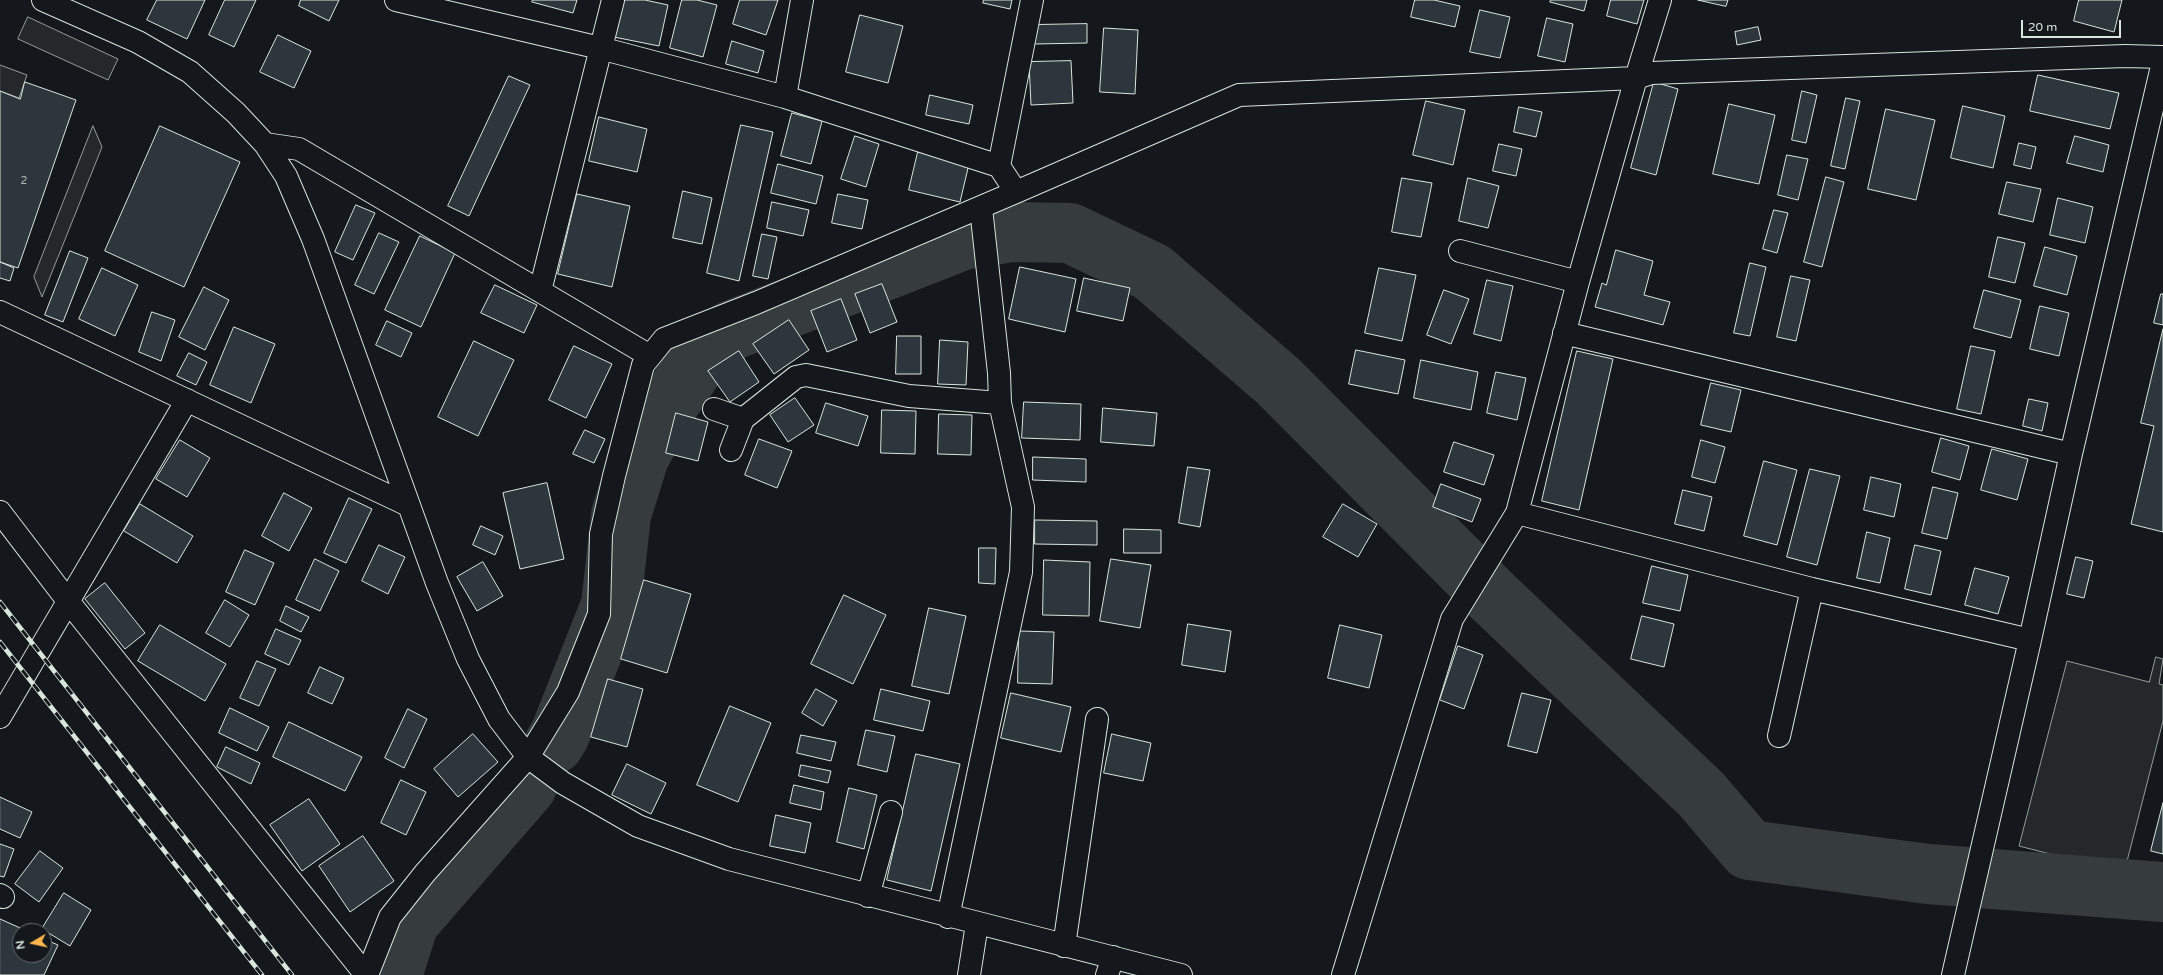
<!DOCTYPE html>
<style>
body{margin:0}
#map{position:relative;width:2163px;height:975px;overflow:hidden;background:#14181c;font-family:"Varela Round",sans-serif}
canvas{display:block}
.north{position:absolute;left:12px;top:923px;width:40px;height:40px;box-sizing:border-box;background:#14181c;border:1px solid #626a69;border-radius:50%;rotate:261deg;font-size:11px;font-weight:700;line-height:16px;text-align:center;color:#d8e6dc}
.north::after{content:'';display:block;margin:auto;width:14px;height:18px;background:#ffb74d;clip-path:polygon(50% 0,100% 100%,50% 72%,0 100%)}
.scale{position:absolute;left:2021px;top:20px;width:100px;height:18px;box-sizing:border-box;border:2px solid #d8e6dc;border-top:0;padding-left:5px;font-size:12px;line-height:14px;white-space:nowrap;color:#d8e6dc;-webkit-text-stroke:3px #14181c;paint-order:stroke}
</style>
<div id="map">
<canvas width="2163" height="975"></canvas>
<div class="north">N</div>
<div class="scale">20 m</div>
</div>
<script>
const c = document.querySelector('canvas').getContext('2d');
c.lineJoin = 'round';
function paint(path, color) {
  c.fillStyle = color;
  c.fill(path, 'evenodd');
}
function strokePath(path, color, width, dash) {
  c.strokeStyle = color;
  c.lineWidth = width;
  c.lineCap = dash ? 'butt' : 'round';
  c.setLineDash(dash || []);
  c.stroke(path);
}
function drawText(font, color, halo, rows, align = 'center') {
  c.font = font + ' "Varela Round",sans-serif';
  c.lineWidth = 3;
  c.setLineDash([]);
  c.textBaseline = 'middle';
  c.strokeStyle = halo;
  c.fillStyle = color;
  for (const [text, x, y, turn = 0] of rows) {
    c.save();
    c.translate(x, y);
    c.rotate((+turn || 0) * Math.PI / 180);
    c.textAlign = isNaN(turn) ? turn : align;
    if (halo) c.strokeText(text, 0, 0);
    c.fillText(text, 0, 0);
    c.restore();
  }
}
const parking = new Path2D(`
 M28 17 118 59 108 80 18 39Z
 M0 65 27 75 19 98 0 91Z
 M93 126 102 147 42 297 34 277Z
 M2156 657 2163 659 2159 684 2163 685V721L2124 873 2019 846 2067 661 2149 682Z`);
const river = new Path2D(`
 M554 744 560 734 611 605 621 515 639 457 664 411 696 364 730 331 963 240 1013 232 1070 233 1152 272 1278 381 1489 593 1701 794 1749 850 1928 874 2163 892
 M392 975 409 922 527 786`);
const building = new Path2D(`
 M157 0H205L187 39 147 20Z
 M225 0H256L234 47 209 35Z
 M301 0H339L329 21 299 6Z
 M533 0H577L573 13 532 2Z
 M622 0H645L668 5 659 46 614 37Z
 M682 0H697L717 5 703 57 670 48Z
 M740 0H778L766 35 733 24Z
 M984 0H1012L1010 9 983 3Z
 M1415 0H1434L1460 6 1455 27 1411 17Z
 M1551 0H1587L1584 11 1550 2Z
 M1611 0H1644L1637 24 1607 16Z
 M1698 0H1728L1726 6Z
 M2079 0H2122L2114 32 2074 21Z
 M1480 10 1510 17 1500 58 1470 52Z
 M860 15 903 26 888 83 846 72Z
 M1547 18 1573 24 1565 62 1538 56Z
 M1087 24V43L1034 44 1033 25Z
 M1758 27 1761 40 1737 45 1735 32Z
 M1104 28 1138 30 1135 94 1100 92Z
 M278 35 311 51 294 88 260 72Z
 M732 41 764 51 758 73 726 64Z
 M1071 61 1073 103 1031 105 1029 62Z
 M2038 75 2119 93 2110 129 2030 111Z
 M509 76 530 85 469 216 448 206Z
 M25 82 76 100 18 268 0 262V91L20 99Z
 M1654 82 1678 89 1656 175 1631 168Z
 M1802 91 1817 95 1806 143 1792 140Z
 M930 95 973 105 969 124 926 115Z
 M1846 98 1860 101 1845 169 1831 166Z
 M1426 101 1465 110 1453 165 1413 155Z
 M1729 104 1775 115 1759 184 1713 174Z
 M1963 106 2005 116 1993 168 1951 158Z
 M1519 107 1542 112 1536 137 1514 132Z
 M1886 109 1935 120 1916 200 1868 189Z
 M792 113 822 121 811 164 781 156Z
 M599 117 647 129 637 172 589 161Z
 M741 125 773 132 739 281 707 273Z
 M160 126 240 162 184 287 105 251Z
 M855 136 879 144 866 187 841 179Z
 M2075 136 2109 145 2103 172 2067 163Z
 M2019 143 2036 147 2031 169 2014 165Z
 M1499 144 1522 149 1516 176 1493 171Z
 M918 152 969 164 960 202 909 190Z
 M1787 155 1808 159 1798 200 1778 195Z
 M778 164 823 176 816 204 771 193Z
 M1826 177 1844 182 1822 267 1804 262Z
 M1402 178 1432 183 1421 237 1392 232Z
 M1468 178 1499 186 1488 228 1459 221Z
 M2007 182 2041 189 2033 222 1999 214Z
 M683 191 712 198 702 244 673 238Z
 M577 194 630 206 612 287 558 274Z
 M838 194 868 200 862 229 832 223Z
 M2058 198 2093 207 2085 243 2050 235Z
 M772 202 809 210 803 236 767 228Z
 M356 205 375 213 353 260 335 252Z
 M1774 210 1788 213 1777 253 1763 249Z
 M379 233 399 242 374 294 355 285Z
 M762 234 777 237 768 279 753 276Z
 M420 236 455 253 421 327 385 310Z
 M1998 237 2025 243 2015 283 1989 277Z
 M2045 247 2077 256 2067 295 2034 286Z
 M1616 250 1653 261 1644 295 1670 302 1663 325 1595 307 1602 283 1606 285Z
 M70 251 88 258 63 322 45 315Z
 M0 262 14 268 10 281 0 278Z
 M1750 263 1766 267 1750 336 1734 333Z
 M1020 267 1076 279 1065 332 1009 319Z
 M102 268 138 285 115 336 79 319Z
 M1379 268 1416 275 1402 341 1365 333Z
 M1791 276 1810 280 1796 341 1777 337Z
 M1084 278 1130 288 1123 321 1077 311Z
 M1487 280 1513 286 1501 341 1474 334Z
 M882 284 897 322 870 333 855 294Z
 M495 285 537 305 524 333 481 313Z
 M204 287 229 300 205 350 179 337Z
 M1444 290 1469 299 1451 344 1427 335Z
 M1984 290 2021 300 2011 338 1974 328Z
 M2161 294H2163V325L2154 323Z
 M841 299 857 340 827 352 811 311Z
 M2040 306 2069 313 2059 356 2030 349Z
 M152 312 175 320 161 361 139 352Z
 M789 320 809 350 774 374 753 344Z
 M387 321 412 333 401 357 376 345Z
 M234 327 275 344 251 403 210 385Z
 M2163 329V532L2131 524 2154 426 2141 423Z
 M897 336H921V374H896Z
 M940 340 968 342 966 385 938 384Z
 M474 341 514 360 478 436 438 417Z
 M574 346 612 364 586 418 549 400Z
 M1971 346 1995 351 1981 414 1957 409Z
 M1356 350 1405 360 1398 394 1349 384Z
 M739 351 759 382 730 402 708 371Z
 M1577 351 1613 359 1579 510 1542 501Z
 M189 353 207 362 196 385 177 376Z
 M1421 360 1478 372 1471 410 1414 398Z
 M1496 372 1526 378 1517 420 1487 413Z
 M1711 383 1741 390 1731 432 1701 425Z
 M795 398 814 425 788 442 770 415Z
 M2029 399 2048 403 2042 431 2023 426Z
 M1024 402 1081 404 1080 440 1022 438Z
 M826 403 868 416 858 446 816 433Z
 M1103 408 1157 413 1154 446 1101 442Z
 M882 410 916 411 915 454 881 453Z
 M676 413 708 422 698 461 666 453Z
 M939 414 972 415 971 455 938 454Z
 M585 430 605 439 594 463 573 454Z
 M1941 438 1969 446 1960 480 1932 472Z
 M759 439 792 451 777 488 745 475Z
 M180 440 210 458 187 497 156 479Z
 M1701 440 1725 447 1715 483 1692 477Z
 M1454 442 1494 455 1484 485 1444 472Z
 M1992 449 2028 459 2017 500 1981 490Z
 M1033 457 1086 459V482L1033 480Z
 M1764 461 1797 470 1777 545 1744 536Z
 M1188 467 1210 470 1200 527 1179 523Z
 M1810 469 1840 476 1817 565 1787 557Z
 M1871 477 1901 484 1894 517 1864 510Z
 M547 483 564 559 520 569 503 493Z
 M1441 484 1481 499 1472 522 1433 507Z
 M1933 487 1958 493 1947 539 1922 533Z
 M1683 490 1712 497 1704 531 1675 524Z
 M284 493 312 508 289 551 262 536Z
 M349 498 372 509 346 563 324 553Z
 M140 504 193 536 177 563 124 531Z
 M1343 504 1377 524 1358 557 1323 537Z
 M1035 520 1097 521V545L1035 544Z
 M481 526 503 536 495 555 473 545Z
 M1124 529 1161 530V553H1124Z
 M1867 532 1890 538 1880 583 1857 578Z
 M379 545 405 557 388 594 362 581Z
 M1915 545 1941 551 1931 595 1905 589Z
 M979 548H996L995 584 979 583Z
 M245 550 274 563 255 605 226 592Z
 M2076 557 2093 561 2084 598 2067 594Z
 M315 559 339 571 320 611 296 600Z
 M1111 559 1151 565 1140 628 1100 621Z
 M1044 560 1090 562 1089 616 1043 615Z
 M483 562 503 596 477 611 457 577Z
 M1652 566 1688 575 1680 611 1643 603Z
 M1975 568 2009 577 1998 614 1965 605Z
 M644 580 691 594 667 673 621 659Z
 M105 583 145 633 125 649 85 599Z
 M844 595 886 615 853 684 811 664Z
 M225 600 249 615 230 647 206 633Z
 M286 606 309 617 301 632 280 621Z
 M929 608 966 616 949 694 912 686Z
 M1642 616 1674 624 1664 667 1631 659Z
 M1188 624 1231 631 1225 672 1182 665Z
 M160 625 226 664 205 701 138 661Z
 M1340 625 1382 635 1369 688 1328 678Z
 M276 629 301 640 289 665 265 654Z
 M1019 631 1054 632 1052 684 1018 683Z
 M1458 646 1483 655 1464 709 1440 700Z
 M257 661 276 669 259 706 240 698Z
 M320 667 344 678 332 704 308 693Z
 M608 679 643 689 627 747 591 737Z
 M816 689 837 701 823 726 802 713Z
 M881 689 930 701 923 731 874 720Z
 M1011 693 1071 707 1061 752 1001 738Z
 M1522 693 1551 700 1537 753 1508 746Z
 M730 706 771 723 738 802 697 785Z
 M230 708 269 727 257 751 219 733Z
 M408 709 427 719 404 768 385 758Z
 M289 722 362 757 345 791 273 757Z
 M866 730 895 736 887 772 858 765Z
 M473 734 498 762 458 797 434 769Z
 M1112 734 1151 743 1143 781 1104 773Z
 M801 735 836 742 831 761 797 753Z
 M226 747 260 763 251 784 217 767Z
 M916 754 960 764 931 891 887 880Z
 M627 764 666 783 651 814 612 795Z
 M801 765 831 771 828 783 799 776Z
 M401 780 426 792 406 835 381 823Z
 M794 785 824 792 821 810 790 803Z
 M849 788 877 795 864 849 837 842Z
 M0 797 32 812 20 838 0 829Z
 M309 799 340 844 302 871 270 825Z
 M2163 803V854L2151 851Z
 M776 815 811 823 805 853 770 846Z
 M363 836 394 881 350 912 319 866Z
 M0 844 14 849 4 877 0 876Z
 M40 851 63 868 39 902 15 884Z
 M64 893 91 910 70 946 42 929Z
 M0 919 27 931H20V955H44V939L58 945 44 975H0Z`);
const minor = new Path2D(`
 M43 0 138 42 190 72 236 113 265 144 286 176 313 239 437 583 468 659 499 719 528 757 563 783 638 826 729 859 1181 975
 M1660 0 1636 78 1651 73 2125 56 2163 57
 M785 97 802 0
 M265 144 299 149 650 356
 M999 166 1032 0
 M1016 192 1239 95 1636 78 1578 282 1517 513 1452 619 1343 975
 M1460 251 1578 282
 M540 291 613 0
 M0 312 408 505
 M1564 333 2071 454
 M714 409 743 419
 M731 450 743 419 796 377 806 375 909 396 1000 403
 M0 512 68 601 366 975
 M1517 513 1812 589 2030 640
 M0 717 187 400
 M1779 736 1812 589
 M0 895 3 897
 M868 896 891 812
 M948 917 1021 572 1023 507 1000 403 999 373 981 208
 M1064 946 1097 719
 M367 975 390 917 425 873 528 757 568 692 599 614 601 534 614 476 643 365 664 339 756 303 1016 192 999 166 785 97 600 48 396 0
 M969 975 977 924
 M1107 975 1113 957
 M1953 975 2030 640 2071 454 2163 62`);
const rail = new Path2D(`
 M0 602 292 975
 M0 642 262 975`);
const numberNames = [
 ["2",24,181]
];
paint(parking, '#24282b');
strokePath(parking, '#939e99', 1);
strokePath(river, '#363b3e', 60);
paint(building, '#2c363c');
strokePath(building, '#d8e6dc', 1);
strokePath(minor, '#d8e6dc', 24);
strokePath(minor, '#14181c', 22);
strokePath(rail, '#d8e6dc', 4.5);
strokePath(rail, '#14181c', 3, [9]);
drawText('11px', '#adbab4', null, numberNames);
</script>
